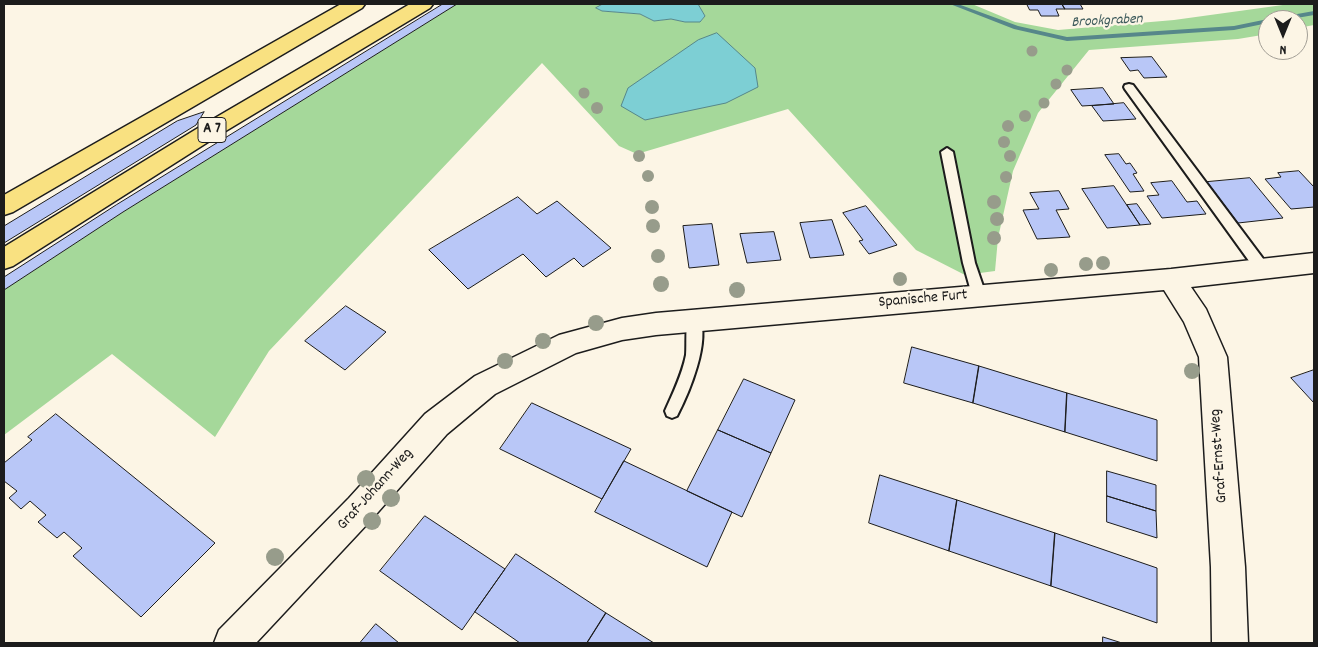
<!DOCTYPE html>
<style>
body{margin:0}
#map{position:relative;width:1318px;height:647px;overflow:hidden;background:#fcf5e5;font-family:Dekko,sans-serif}
canvas{display:block}
.frame{position:absolute;inset:0;border:5px solid #1c1c1c;pointer-events:none}
.north{position:absolute;left:1258px;top:10px;width:50px;height:50px;box-sizing:border-box;background:#fcf5e5;border:1px solid #a29e95;border-radius:50%;rotate:180deg;font-size:14px;font-weight:700;line-height:20px;text-align:center;color:#1c1c1c}
.north::after{content:'';display:block;margin:auto;width:18px;height:22px;background:#1c1c1c;clip-path:polygon(50% 0,100% 100%,50% 72%,0 100%)}
</style>
<div id="map">
<canvas width="1318" height="647"></canvas>
<div class="frame"></div>
<div class="north">N</div>
</div>
<script>
const c = document.querySelector('canvas').getContext('2d');
c.lineJoin = 'round';
function paint(path, color) {
  c.fillStyle = color;
  c.fill(path, 'evenodd');
}
function strokePath(path, color, width, dash) {
  c.strokeStyle = color;
  c.lineWidth = width;
  c.lineCap = dash ? 'butt' : 'round';
  c.setLineDash(dash || []);
  c.stroke(path);
}
function drawText(font, color, halo, rows, align = 'center') {
  c.font = font + ' Dekko,sans-serif';
  c.lineWidth = 4.5;
  c.setLineDash([]);
  c.textBaseline = 'middle';
  c.strokeStyle = halo;
  c.fillStyle = color;
  for (const [text, x, y, turn = 0] of rows) {
    c.save();
    c.translate(x, y);
    c.rotate((+turn || 0) * Math.PI / 180);
    c.textAlign = isNaN(turn) ? turn : align;
    if (halo) c.strokeText(text, 0, 0);
    c.fillText(text, 0, 0);
    c.restore();
  }
}
const green = new Path2D(`
 M457 4H603L596 8 602 11 640 14 654 21 671 19 685 22H700L705 16 698 4H972L1015 22 1058 30 1174 20 1290 4H1314V25L1298 28V20H1268V34L1238 39 1089 50 1038 113 1013 171 998 238 995 271 965 275 916 250 788 109 637 154 619 146 542 63 269 351 215 437 112 354 4 435V290L123 212Z`);
const water = new Path2D(`
 M603 4H698L705 16 700 22H685L671 19 654 21 640 14 602 11 596 8Z
 M717 33 755 68 758 87 726 103 645 120 621 106 628 88 698 40Z`);
const stream = new Path2D(`
 M950 4H958L1018 26 1067 37 1234 26 1268 19 1270 20H1268V23L1234 30 1067 41 1014 29Z
 M1314 11V15L1285 20H1272L1275 18Z`);
const building = new Path2D(`
 M443 4H457L123 212 4 290V277L116 205Z
 M1027 4H1062L1065 9H1056L1059 16H1041L1038 10H1030Z
 M1062 4H1080L1083 9H1065Z
 M1152 57 1167 77 1144 78 1138 70 1130 71 1121 58Z
 M1103 88 1114 104 1082 106 1071 90Z
 M1124 103 1136 119 1103 121 1092 106Z
 M204 112 196 125 4 243V226L177 121Z
 M1119 154 1126 164 1130 163 1137 173 1133 174 1144 191 1130 192 1105 155Z
 M1299 171 1314 187V207L1291 209 1265 179 1281 177 1278 173Z
 M1250 178 1283 218 1238 223 1207 182Z
 M1172 181 1187 202 1197 201 1206 214 1162 218 1147 196 1159 195 1151 183Z
 M1114 186 1140 225 1107 228 1082 189Z
 M1059 191 1069 209 1056 210 1070 237 1037 239 1023 210 1039 209 1030 193Z
 M518 197 537 214 557 201 611 248 583 267 574 258 546 277 523 254 468 289 429 250Z
 M1137 204 1151 224 1140 225 1127 205Z
 M866 206 897 245 869 254 859 241 863 240 843 213Z
 M832 220 844 255 810 258 800 223Z
 M712 224 719 265 689 268 683 226Z
 M774 232 781 260 747 263 740 234Z
 M346 306 386 332 345 370 305 341Z
 M912 347 979 366 973 403 904 383Z
 M979 366 1067 393 1065 432 973 403Z
 M1314 370V403L1291 378Z
 M744 379 795 400 771 453 718 430Z
 M1067 393 1157 420V461L1065 432Z
 M532 403 631 449 602 499 500 449Z
 M56 414 215 543 141 617 73 556 82 548 64 532 57 538 38 522 46 515 30 501 21 509 9 498 17 491 4 481V463L32 440 28 437Z
 M718 430 771 453 742 517 687 491Z
 M624 461 732 512 707 567 595 512Z
 M1107 471 1156 485V511L1107 496Z
 M880 475 957 500 949 551 869 523Z
 M1107 496 1156 511 1157 538 1107 522Z
 M957 500 1055 533 1051 586 949 551Z
 M425 516 505 569 462 630 380 571Z
 M1055 533 1157 568V623L1051 586Z
 M516 554 606 613 587 643H520L475 612Z
 M606 613 654 643H587Z
 M376 624 399 643H360Z
 M1103 637 1122 643H1103Z`);
const service = new Path2D(`
 M1129 84 1133 85 1267 264 1269 268 1267 272H1257L1125 89 1124 87 1125 85Z
 M947 148 953 152 975 263 986 295 984 299 979 300 974 299 972 295 963 263 941 152Z
 M694 314 699 316C711 341 689 393 677 416L672 418 667 416 665 411C673 393 682 375 686 355 687 344 685 325 689 316Z`);
const minor = new Path2D(`
 M1314 253V273L1191 287 1206 309 1227 357 1245 567 1248 643H1212L1211 567 1199 357 1184 322 1164 290 656 335 622 340 576 353 495 394 447 434 371 520 256 643H214L219 630 349 498 425 414 475 376 559 335 622 318 656 313 1171 269Z`);
const motorway = new Path2D(`
 M341 4H365L362 8 13 212 4 215V195Z
 M410 4H433L430 8 219 135 13 266 4 269V247L203 125Z`);
const trees = [
 [1032,51,5.5],
 [1067,70,5.5],
 [1056,84,5.5],
 [584,93,5.5],
 [1044,103,5.5],
 [597,108,6],
 [1025,116,6],
 [1008,126,6],
 [1004,142,6],
 [639,156,6],
 [1010,156,6],
 [648,176,6],
 [1006,177,6],
 [994,202,7],
 [652,207,7],
 [997,219,7],
 [653,226,7],
 [994,238,7],
 [658,256,7],
 [1103,263,7],
 [1086,264,7],
 [1051,270,7],
 [900,279,7],
 [661,284,8],
 [737,290,8],
 [596,323,8],
 [543,341,8],
 [505,361,8],
 [1192,371,8],
 [366,479,9],
 [391,498,9],
 [372,521,9],
 [275,557,9]
];
const farWaternames = [
 ["Brookgraben",1107,22,-3]
];
const shields = [
 [212,130,28]
];
const shieldNames = [
 ["A 7",212,130]
];
const streetNames = [
 ["Spanische Furt",923,300,-5],
 ["Graf-Ernst-Weg",1220,456,-94],
 ["Graf-Johann-Weg",376,490,-48]
];
paint(green, '#a5d89a');
paint(water, '#7dcfd4');
strokePath(water, '#56878a', 1);
paint(stream, '#56878a');
paint(building, '#b9c7f7');
strokePath(building, '#1c1c1c', 1);
strokePath(service, '#1c1c1c', 4);
strokePath(minor, '#1c1c1c', 3);
strokePath(motorway, '#1c1c1c', 3);
paint(service, '#fcf5e5');
paint(minor, '#fcf5e5');
paint(motorway, '#f9e181');
c.fillStyle = '#979c8b';
for (const [x, y, r] of trees) {
  c.beginPath();
  c.arc(x, y, r, 0, 2 * Math.PI);
  c.fill();
}
drawText('italic 15px', '#3e5b5c', '#fcf5e5', farWaternames);
for (const [x, y, w] of shields) {
  const box = new Path2D();
  box.roundRect(x - w / 2, y - 12.5, w, 25, 4);
  c.fillStyle = '#fcf5e5';
  c.fill(box);
  strokePath(box, '#1c1c1c', 1);
}
drawText('bold 15px', '#1c1c1c', null, shieldNames);
drawText('16px', '#1c1c1c', '#fcf5e5', streetNames);
</script>
